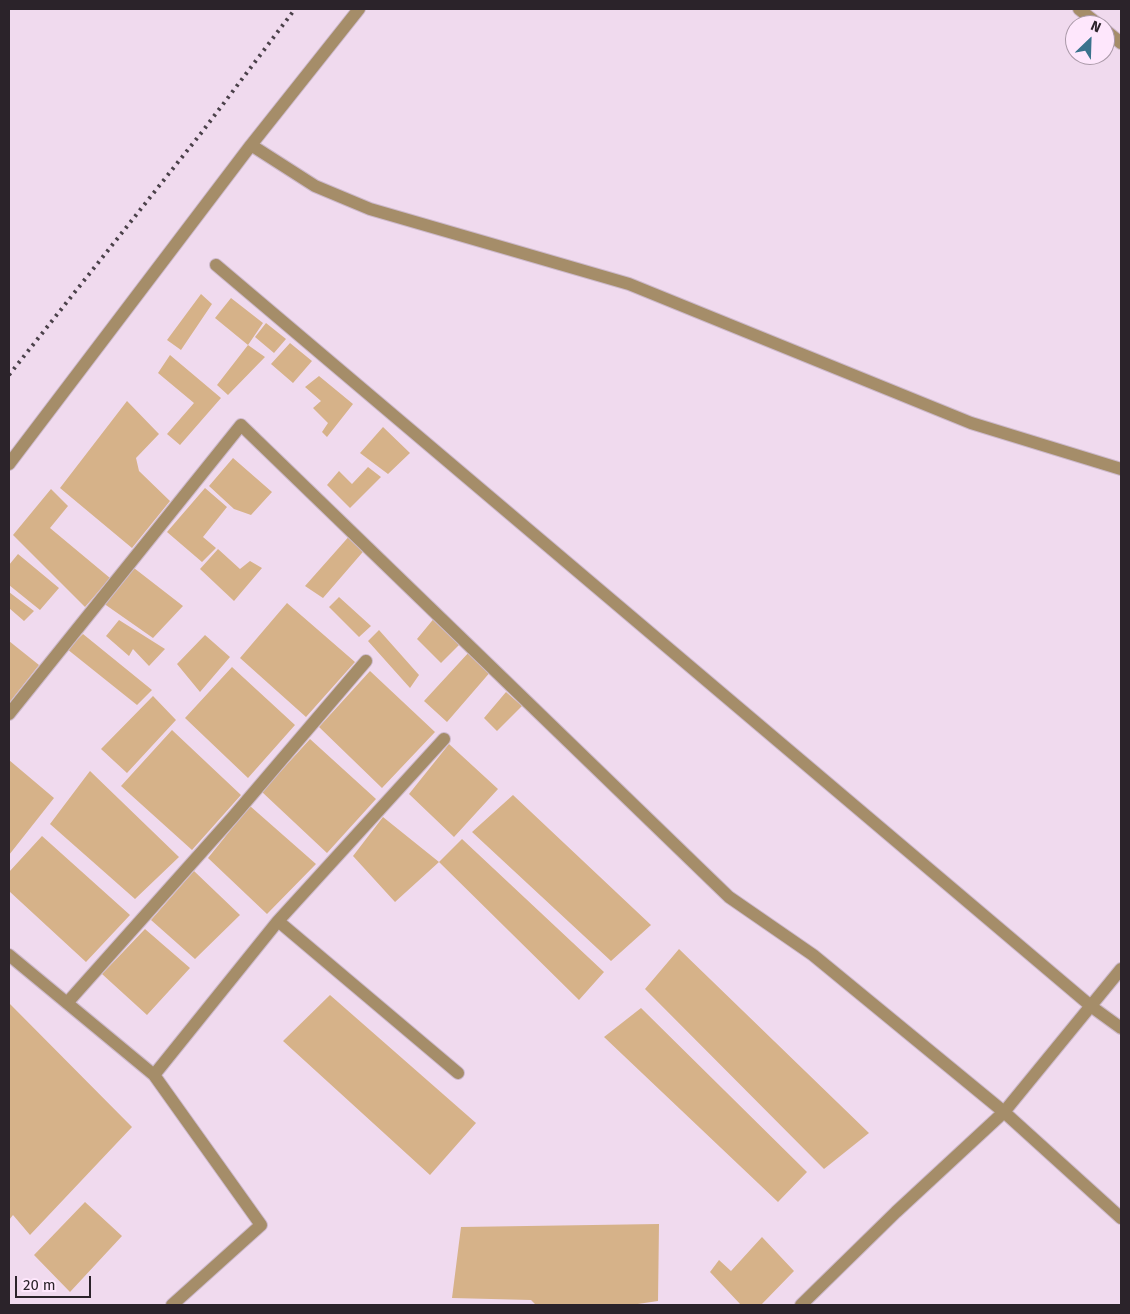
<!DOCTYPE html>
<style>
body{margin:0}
#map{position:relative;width:1130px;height:1314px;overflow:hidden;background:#f0daee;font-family:"Fira Sans",sans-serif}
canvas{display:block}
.frame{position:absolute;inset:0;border:10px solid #2b232a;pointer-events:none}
.north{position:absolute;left:1065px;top:15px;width:50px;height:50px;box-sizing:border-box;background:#fee7fc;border:1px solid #aa99a8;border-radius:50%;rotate:24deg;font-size:14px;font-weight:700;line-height:20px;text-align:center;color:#2b232a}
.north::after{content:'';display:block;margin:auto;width:18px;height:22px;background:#3a738d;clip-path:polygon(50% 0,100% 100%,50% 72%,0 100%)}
.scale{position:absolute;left:15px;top:1276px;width:76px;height:22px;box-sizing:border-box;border:2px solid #2b232a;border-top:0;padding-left:6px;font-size:15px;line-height:18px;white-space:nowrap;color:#2b232a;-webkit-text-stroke:4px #fee7fc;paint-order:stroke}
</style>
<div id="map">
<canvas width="1130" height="1314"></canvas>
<div class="frame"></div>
<div class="north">N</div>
<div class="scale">20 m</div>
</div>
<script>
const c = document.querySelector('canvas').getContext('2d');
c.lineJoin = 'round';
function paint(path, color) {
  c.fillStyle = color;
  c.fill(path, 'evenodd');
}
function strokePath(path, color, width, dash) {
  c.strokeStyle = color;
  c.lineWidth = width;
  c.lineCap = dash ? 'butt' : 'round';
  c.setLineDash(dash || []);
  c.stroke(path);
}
const building = new Path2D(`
 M201 294 212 304 181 350 167 340Z
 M231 298 263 323 248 345 215 318Z
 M266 323 286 339 274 353 255 337Z
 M290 343 312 361 293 383 271 364Z
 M248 345 265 357 228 395 217 385Z
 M170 355 221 398 180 445 167 434 194 403 158 373Z
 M319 376 353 404 327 437 322 432 328 423 313 408 321 401 305 387Z
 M127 401 159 434 136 458 139 471 170 501 132 548 60 488Z
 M383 427 410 453 388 474 360 453Z
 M233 458 272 492 251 515 234 509 209 486Z
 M368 467 381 477 350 508 327 485 339 471 352 484Z
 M205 488 227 507 203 537 216 548 202 562 167 532Z
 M51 489 68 506 50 528 110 578 85 607 13 535Z
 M352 533 368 546 323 598 305 586Z
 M218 549 240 569 250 561 262 568 234 601 200 569Z
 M18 554 59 588 40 610 9 585V565Z
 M134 568 183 606 153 638 103 603Z
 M9 592 34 611 24 621 9 608Z
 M339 597 371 626 359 637 329 607Z
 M287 603 355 662 306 717 240 658Z
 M436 616 462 642 441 663 417 639Z
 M119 620 165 649 149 666 133 649 129 656 106 636Z
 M379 630 419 675 410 688 368 641Z
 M83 634 152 690 137 705 67 649Z
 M205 635 230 657 200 692 177 664Z
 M9 641 39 665 9 703Z
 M470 651 492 670 447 722 424 701Z
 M232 667 295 725 248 778 185 718Z
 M370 671 435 732 382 788 319 727Z
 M506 692 522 706 497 731 484 718Z
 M153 696 176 720 127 773 101 749Z
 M172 730 241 795 192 850 121 786Z
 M310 739 376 799 327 853 262 792Z
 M449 744 498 789 454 837 409 794Z
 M9 760 54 798 9 855Z
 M90 771 179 857 135 899 50 824Z
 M513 795 651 925 611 961 472 832Z
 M250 806 316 864 267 914 208 858Z
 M383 817 439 862 395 902 353 856Z
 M42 836 130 915 86 962 9 891V872Z
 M462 839 604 972 579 1000 439 862Z
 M194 871 240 915 195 959 151 920Z
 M145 929 190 968 147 1015 102 974Z
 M679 949 869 1133 824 1169 645 989Z
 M330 995 476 1123 430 1175 283 1041Z
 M9 1003 132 1127 30 1235 13 1215 9 1220Z
 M641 1008 807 1172 778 1202 604 1037Z
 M85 1202 122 1236 70 1292 34 1255Z
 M659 1224 658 1301 631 1305H536L531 1300 452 1298 461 1227Z
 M762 1237 794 1271 761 1305H741L710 1272 719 1260 731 1271Z`);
const street = new Path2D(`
 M1079 9 1099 25
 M1105 30 1121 43
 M251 145 315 186 370 209 629 284 971 423 1121 469
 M216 265 1092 1007 1121 1028
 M9 464 251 145 359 9
 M9 714 241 425 729 897 813 955 1004 1112 1121 1218
 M278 921 444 739
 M9 955 154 1075
 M67 1003 232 818 366 661
 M172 1305 261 1225 154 1075 278 921 458 1073
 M801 1305 896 1212 1004 1112 1121 969`);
const rail = new Path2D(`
 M9 375 202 132 295 9`);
paint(building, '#d6b289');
strokePath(street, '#cdb9cb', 14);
strokePath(street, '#a58d69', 12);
strokePath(rail, '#4a4049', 4, [2.5, 5]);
</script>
